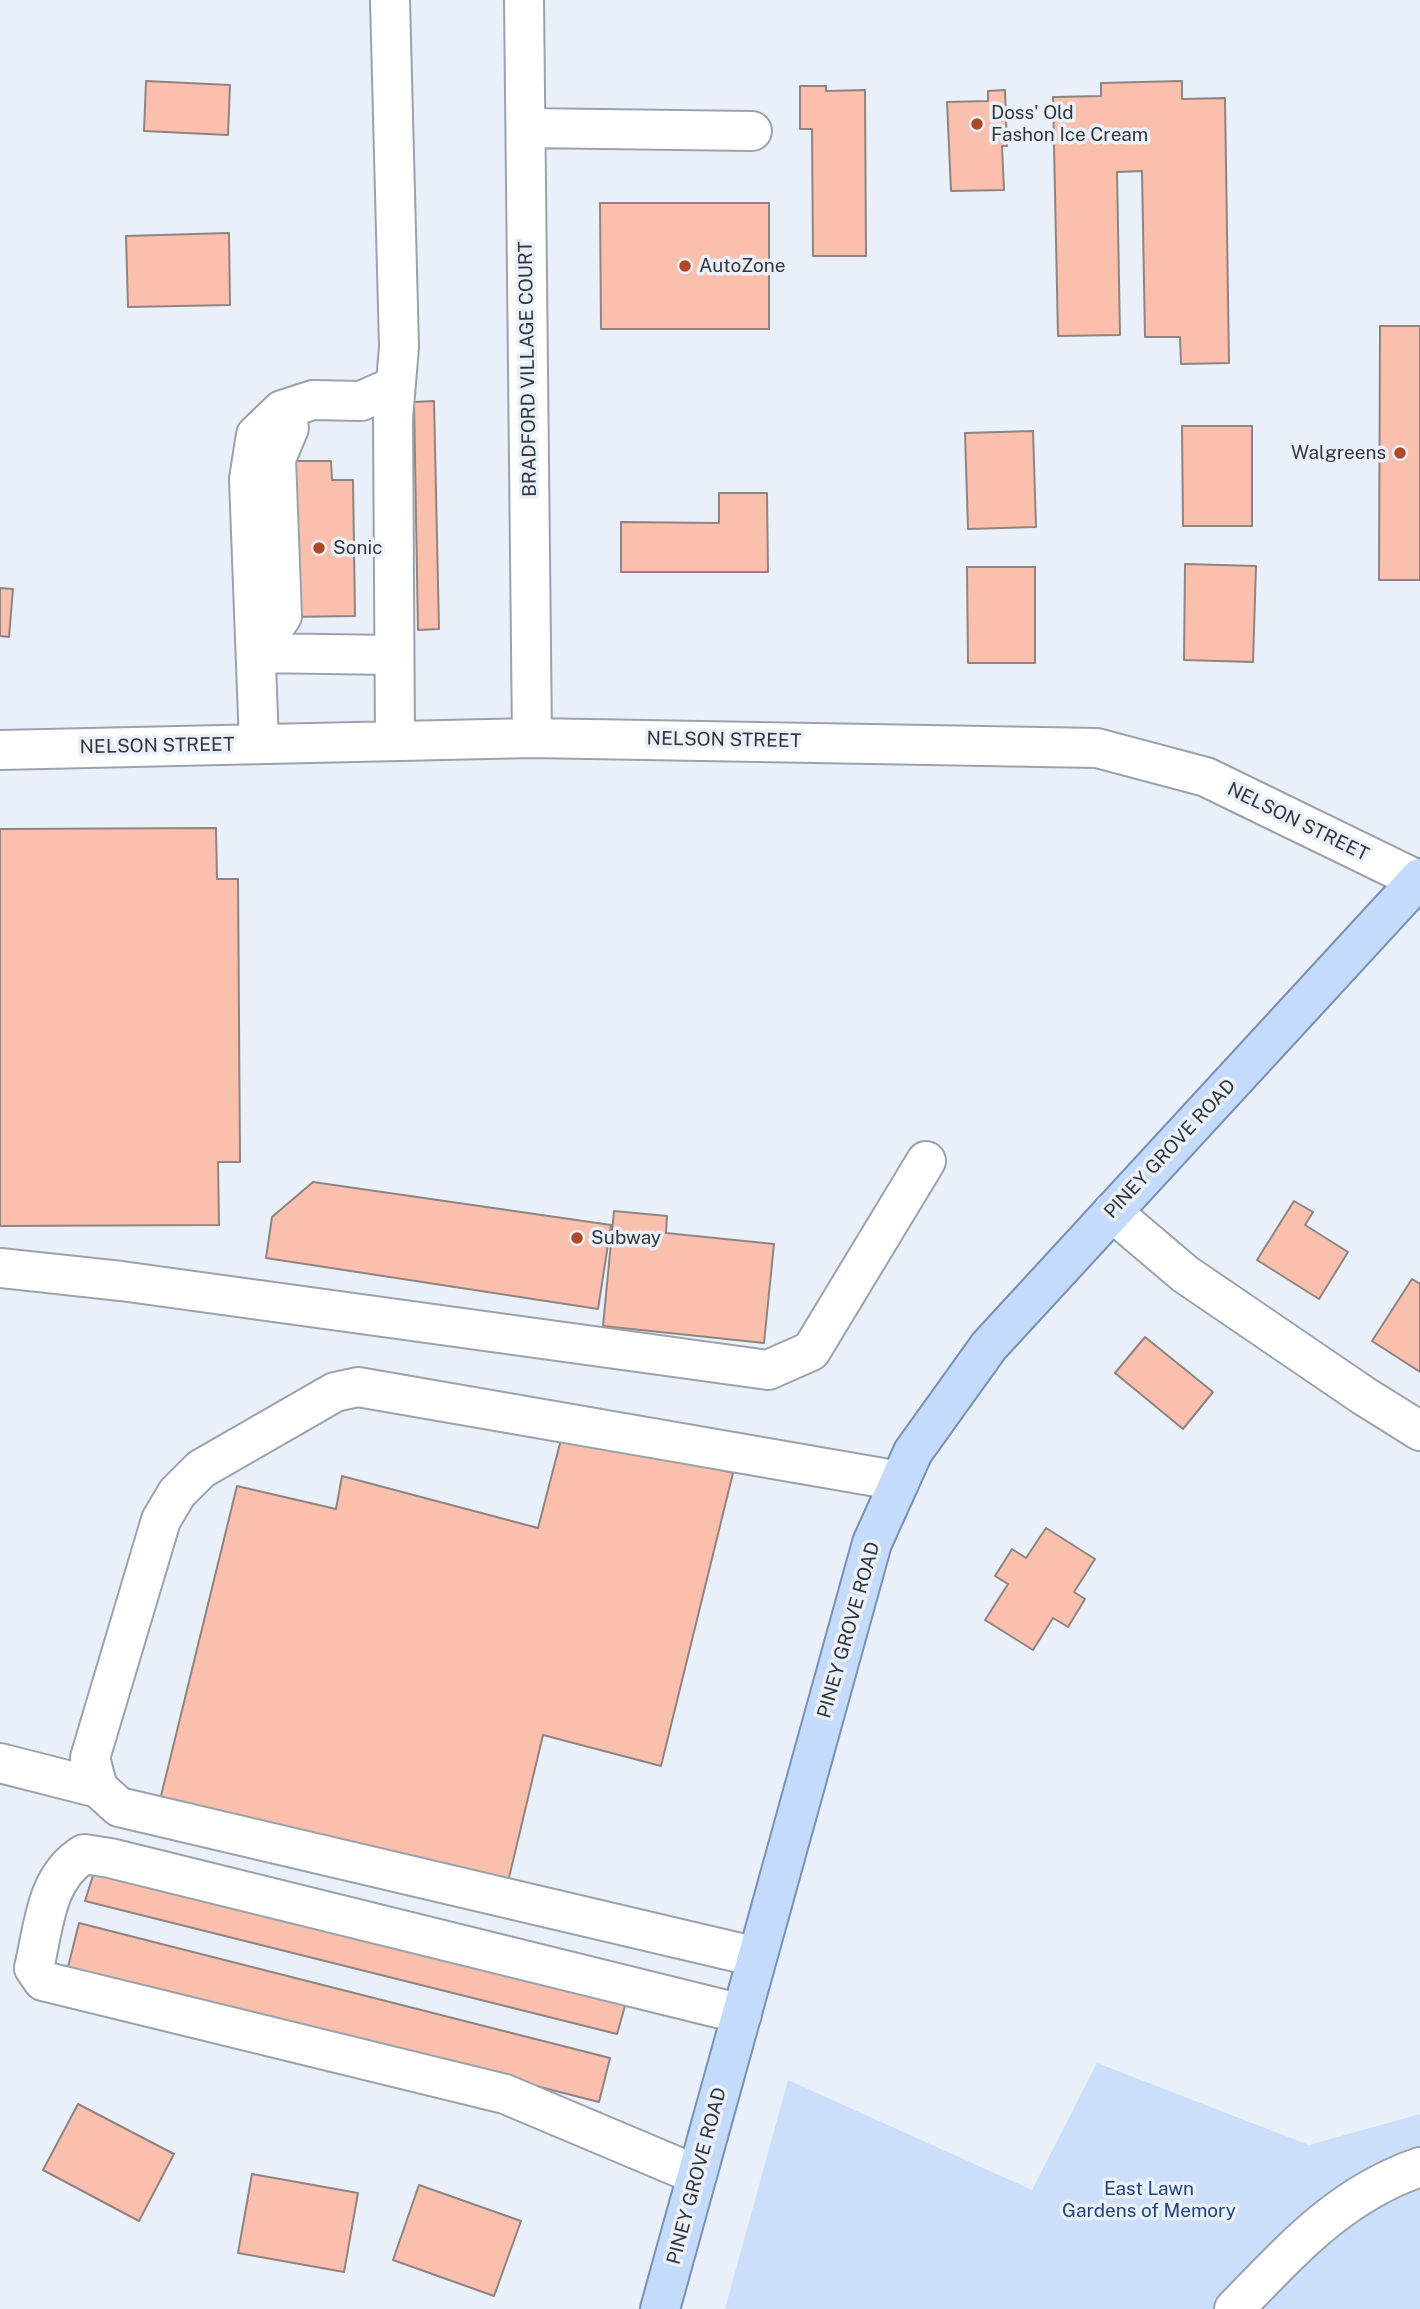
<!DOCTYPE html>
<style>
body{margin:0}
canvas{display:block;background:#eaf0f9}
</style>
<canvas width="1420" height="2309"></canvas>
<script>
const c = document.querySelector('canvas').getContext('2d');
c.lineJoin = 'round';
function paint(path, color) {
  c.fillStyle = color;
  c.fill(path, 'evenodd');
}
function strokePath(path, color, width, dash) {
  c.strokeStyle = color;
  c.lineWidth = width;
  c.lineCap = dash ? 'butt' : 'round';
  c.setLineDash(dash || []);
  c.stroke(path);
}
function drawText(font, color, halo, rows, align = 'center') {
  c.font = font + ' "Public Sans",sans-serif';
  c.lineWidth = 7;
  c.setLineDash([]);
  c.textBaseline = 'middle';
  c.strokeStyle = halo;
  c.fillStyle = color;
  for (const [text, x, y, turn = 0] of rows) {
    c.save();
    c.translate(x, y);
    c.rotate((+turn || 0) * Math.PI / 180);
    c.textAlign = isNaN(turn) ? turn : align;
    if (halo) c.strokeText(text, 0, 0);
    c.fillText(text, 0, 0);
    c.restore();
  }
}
const green = new Path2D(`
 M1097 2063 1309 2145 1420 2114V2309H725L788 2080 1032 2190Z`);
const building = new Path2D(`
 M146 81 230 85 228 135 144 131Z
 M1182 81V99L1225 98 1229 363 1181 364 1180 337H1145L1142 171 1117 172 1120 335 1058 336 1053 97 1101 96V83Z
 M800 86H826V91L865 90 866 256H813L812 129H800Z
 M1005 90 1007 146H1002L1004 190 951 191 947 102 988 101V91Z
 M600 203H769V329H601Z
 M229 233 230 305 128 307 126 236Z
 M1380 326H1420V580H1379Z
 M434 401 439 629 418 630 414 402Z
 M1182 426H1252V526H1183Z
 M1033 431 1036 527 968 529 965 433Z
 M292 461H331L332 480H353L355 616 285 617Z
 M719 493H767L768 572H621V522L719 523Z
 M1185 564 1256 566 1253 662 1184 660Z
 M967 567H1035V663H968Z
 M0 588 13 589 9 637 0 636Z
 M216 828 217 879H238L240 1162H218L219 1225 0 1226V829Z
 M313 1182 611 1225 598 1309 266 1258 272 1217Z
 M1294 1201 1313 1212 1305 1225 1348 1252 1319 1299 1257 1260Z
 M614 1211 667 1216 666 1233 774 1244 764 1343 603 1326Z
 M1412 1279 1420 1284V1372L1372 1341Z
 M1145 1337 1213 1392 1183 1429 1115 1373Z
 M563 1432 733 1473 661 1766 543 1735 507 1886 160 1800 237 1486 336 1509 342 1476 538 1528Z
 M1046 1528 1095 1559 1074 1592 1085 1599 1068 1627 1053 1618 1033 1650 985 1620 1008 1584 995 1576 1012 1549 1026 1558Z
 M96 1866 627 1999 617 2034 85 1901Z
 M79 1923 610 2058 599 2102 68 1967Z
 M78 2104 174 2154 139 2221 43 2170Z
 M252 2174 358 2193 344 2272 238 2253Z
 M419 2185 521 2221 494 2296 393 2260Z`);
const minor = new Path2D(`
 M390 0 399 347 393 418 395 741
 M524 0 532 738
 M527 128 752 131
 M256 653 282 616 276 459 289 428
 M256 653 394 655
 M259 744 249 479 256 435 282 410 313 400 361 401 395 386
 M0 750 532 738 1097 748 1206 777 1420 881
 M1112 1212 1185 1274 1364 1396 1420 1431
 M0 1268 121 1281 768 1370 811 1351 926 1161
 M0 1763 98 1788
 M757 1957 119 1807 98 1788 90 1758 161 1520 177 1493 201 1469 335 1392 358 1387 900 1481
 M697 2175 505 2094 43 1981 34 1968C44 1927 45 1878 84 1854L110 1858 742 2014
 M1234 2309C1292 2250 1339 2195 1420 2167`);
const major = new Path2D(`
 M660 2309 872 1543 913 1452 989 1346 1420 878`);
const markers = [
 [977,124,7,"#b04826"],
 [685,266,7,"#b04826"],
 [1400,453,7,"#b04826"],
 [319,548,7,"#b04826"],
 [577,1238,7,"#b04826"]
];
const poiNames = [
 ["Doss' Old",991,113],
 ["Fashon Ice Cream",991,135],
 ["AutoZone",699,266],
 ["Walgreens",1386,453,"right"],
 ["Sonic",333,548],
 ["Subway",591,1238]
];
const streetNames = [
 ["BRADFORD VILLAGE COURT",528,369,-91],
 ["NELSON STREET",724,740,1],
 ["NELSON STREET",157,746,-1],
 ["NELSON STREET",1298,822,26],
 ["PINEY GROVE ROAD",1170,1149,-47],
 ["PINEY GROVE ROAD",849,1630,-74],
 ["PINEY GROVE ROAD",697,2176,-75]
];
const parkNames = [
 ["East Lawn",1149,2189],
 ["Gardens of Memory",1149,2211]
];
paint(green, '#cbdefa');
paint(building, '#fbc0ad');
strokePath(building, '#8f8481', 2);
strokePath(minor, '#9ca2ab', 42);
strokePath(major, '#7991b6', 42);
strokePath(minor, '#fff', 38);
strokePath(major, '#c5dbfb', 38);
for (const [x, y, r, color] of markers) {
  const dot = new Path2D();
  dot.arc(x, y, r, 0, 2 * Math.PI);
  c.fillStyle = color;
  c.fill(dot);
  strokePath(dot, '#eaf0f9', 2.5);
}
drawText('19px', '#333539', '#eaf0f9', poiNames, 'left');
drawText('19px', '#333539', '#eaf0f9', streetNames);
drawText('19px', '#1e437b', '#eaf0f9', parkNames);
</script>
